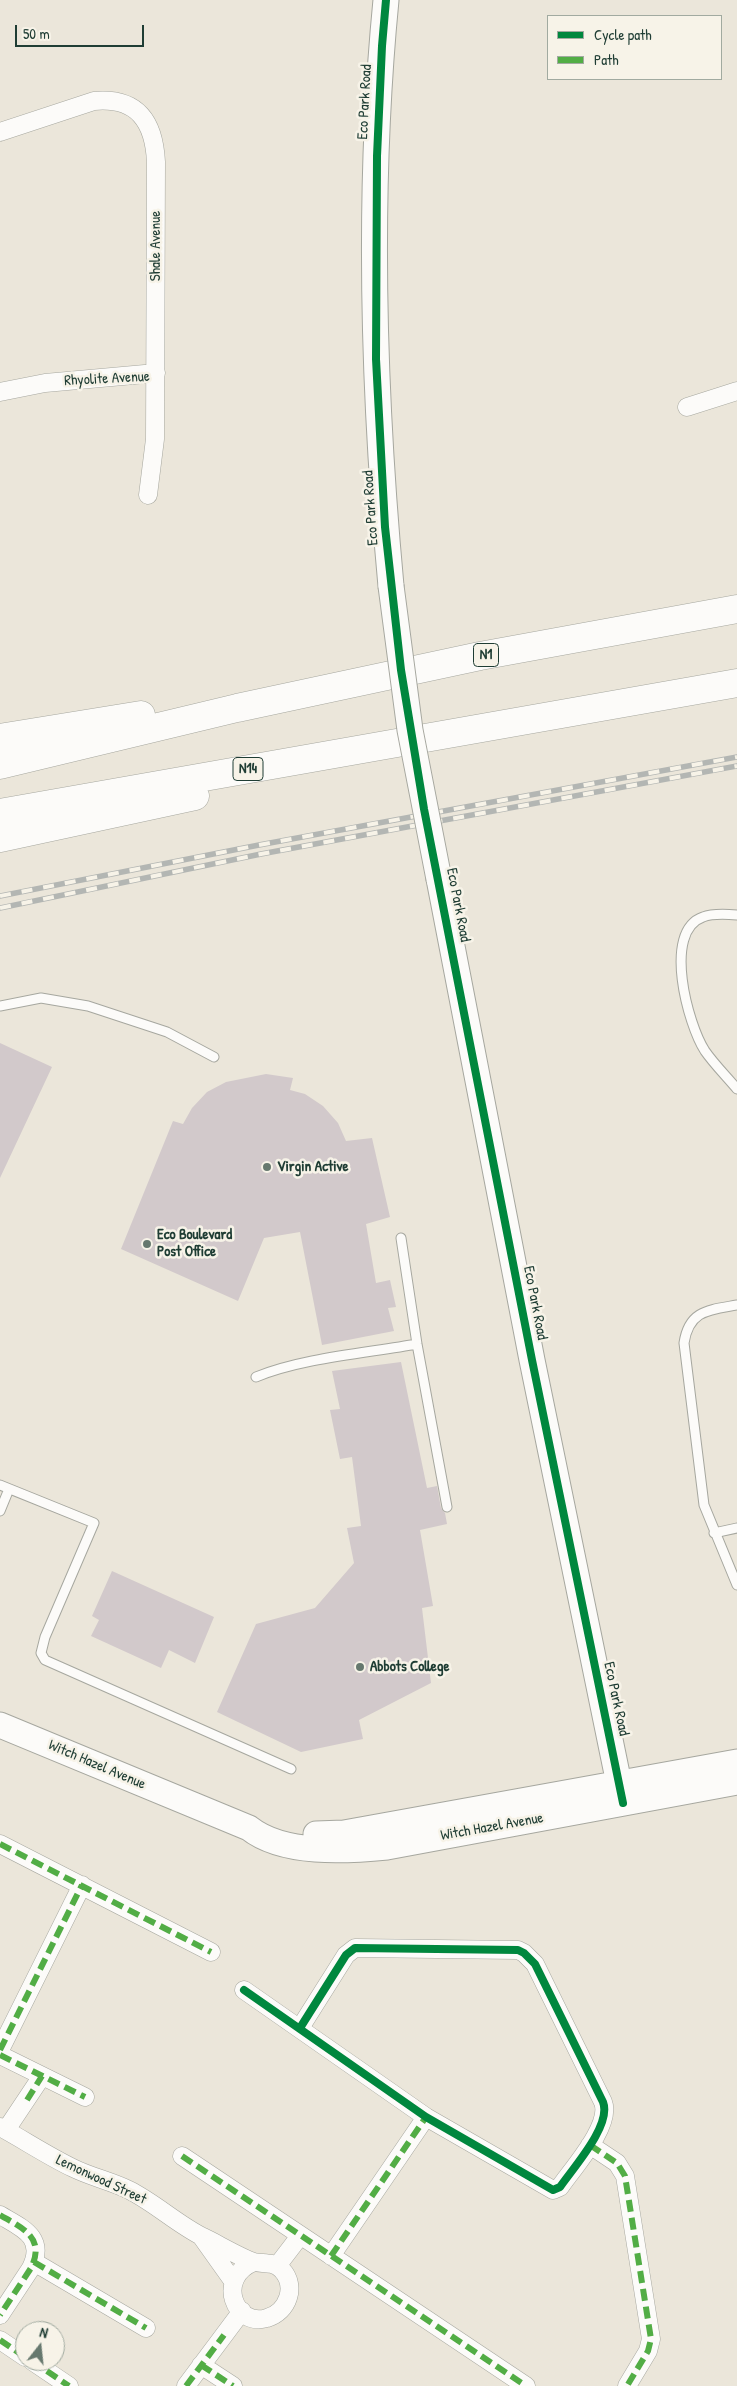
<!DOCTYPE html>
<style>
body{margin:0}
#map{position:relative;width:737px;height:2386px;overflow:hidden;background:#ebe6da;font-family:"Patrick Hand",sans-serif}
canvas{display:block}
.legend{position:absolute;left:547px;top:15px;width:175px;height:65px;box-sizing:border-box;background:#f7f3e8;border:1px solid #a1aaa0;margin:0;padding:6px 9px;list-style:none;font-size:15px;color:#1f3d34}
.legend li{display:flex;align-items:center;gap:10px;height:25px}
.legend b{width:25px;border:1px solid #a1aaa0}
.north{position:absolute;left:15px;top:2321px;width:50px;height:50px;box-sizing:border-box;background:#f7f3e8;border:1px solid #a1aaa0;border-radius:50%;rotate:16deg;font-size:14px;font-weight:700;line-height:20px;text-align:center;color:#1f3d34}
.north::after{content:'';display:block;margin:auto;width:18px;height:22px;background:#66786e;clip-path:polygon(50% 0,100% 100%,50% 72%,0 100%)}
.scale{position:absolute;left:15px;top:25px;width:129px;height:22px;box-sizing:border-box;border:2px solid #1f3d34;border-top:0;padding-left:6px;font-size:15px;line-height:18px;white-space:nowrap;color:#1f3d34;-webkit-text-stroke:4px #f7f3e8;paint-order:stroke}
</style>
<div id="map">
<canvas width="737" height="2386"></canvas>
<ul class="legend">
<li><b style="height:6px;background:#00873e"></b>Cycle path</li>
<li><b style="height:6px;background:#52ad45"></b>Path</li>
</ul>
<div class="north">N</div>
<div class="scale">50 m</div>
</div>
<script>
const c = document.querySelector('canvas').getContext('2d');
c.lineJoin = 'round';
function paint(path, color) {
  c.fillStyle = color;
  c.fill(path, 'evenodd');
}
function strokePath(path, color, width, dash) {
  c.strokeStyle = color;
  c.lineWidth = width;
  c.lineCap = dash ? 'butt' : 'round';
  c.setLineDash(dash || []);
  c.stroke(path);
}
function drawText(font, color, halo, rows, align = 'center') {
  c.font = font + ' "Patrick Hand",sans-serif';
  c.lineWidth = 5;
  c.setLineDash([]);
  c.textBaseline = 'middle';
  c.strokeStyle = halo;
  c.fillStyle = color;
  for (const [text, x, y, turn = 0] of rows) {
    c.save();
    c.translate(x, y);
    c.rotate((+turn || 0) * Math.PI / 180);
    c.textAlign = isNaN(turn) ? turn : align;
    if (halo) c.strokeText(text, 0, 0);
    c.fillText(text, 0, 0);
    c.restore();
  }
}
const building = new Path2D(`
 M0 1043 52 1067 0 1178Z
 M266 1074 293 1078 290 1090 305 1094 323 1106 338 1123 346 1141 372 1138 390 1217 366 1224 376 1283 390 1280 396 1307 388 1308 394 1331 322 1345 300 1232 264 1238 238 1301 121 1249 173 1121 183 1124 192 1108 207 1092 226 1082Z
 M401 1362 427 1488 437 1486 441 1508 445 1513 447 1524 420 1530 433 1606 422 1608 431 1683 359 1720 363 1739 301 1752 217 1712 256 1624 315 1608 354 1563 347 1528 361 1526 352 1457 340 1459 330 1410 340 1409 332 1371Z
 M112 1571 214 1617 195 1663 169 1650 161 1668 91 1636 99 1620 92 1616Z`);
const lane = new Path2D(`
 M737 915C726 914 713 913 703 917 662 931 688 1025 705 1051 714 1064 727 1077 737 1089
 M0 1006 41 998 88 1006 167 1032 214 1057
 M401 1238 417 1344 447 1507
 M737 1305C709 1310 689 1310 684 1343L704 1505 737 1585
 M256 1377C302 1358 367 1353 417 1344
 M0 1485 94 1523 45 1637 41 1653 45 1660 291 1769
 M0 1511 9 1489
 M714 1533 737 1528`);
const street = new Path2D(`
 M0 132 94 101C138 97 154 122 156 162L155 439 148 495
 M0 392 45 383 156 373
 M687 407 737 391
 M0 1844 211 1952
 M244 1990 426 2117 553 2190 560 2187C573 2168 612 2125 603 2102L535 1964 524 1953 518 1950 355 1948 346 1955 300 2028
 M0 2050 82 1885
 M0 2055 85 2097
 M0 2127C24 2140 48 2156 73 2168 91 2177 111 2181 129 2190 155 2203 177 2224 203 2237 216 2243 241 2258 254 2262 264 2264 273 2261 282 2270 297 2286 288 2312 267 2318 235 2328 215 2278 254 2262
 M6 2130 42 2076
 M590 2145 617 2163 625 2176 651 2339 648 2351 627 2386
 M182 2156 526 2386
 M0 2215C22 2228 46 2237 31 2268L0 2315
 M201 2236 233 2281
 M331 2256 426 2117
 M34 2262 146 2328
 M277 2266 300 2236
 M0 2340 25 2357
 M32 2361 69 2386
 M201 2365 233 2386
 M186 2386 242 2311`);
const secondary = new Path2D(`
 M386 0C367 194 373 392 391 586
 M439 879 532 1360 623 1803
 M0 1725 249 1828C283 1855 346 1851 387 1847L737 1782
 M316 1834 344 1833 737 1762`);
const highway = new Path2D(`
 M0 738 141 715
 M0 765 237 708 480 656 737 609
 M0 813 737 683
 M0 838 195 796`);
const rail = new Path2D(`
 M0 896 259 845 737 757
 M0 908 261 854 737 766`);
const secondaryBridge = new Path2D(`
 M391 586 410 730 439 879`);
const quiet = new Path2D(`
 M0 1844 211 1952
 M0 2050 82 1885
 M0 2055 85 2097
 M27 2100 42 2076
 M590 2145 617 2163 625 2176 651 2339 648 2351 627 2386
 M182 2156 526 2386
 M0 2215C22 2228 46 2237 31 2268L0 2315
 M331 2256 426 2117
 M34 2262 146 2328
 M0 2340 25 2357
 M32 2361 69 2386
 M201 2365 233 2386
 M186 2386 224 2335`);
const cycleway = new Path2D(`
 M386 0 382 46 377 156 376 359 385 527 401 670 424 809 532 1360 623 1803
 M244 1990 426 2117 553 2190 560 2187C573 2168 612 2125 603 2102L535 1964 524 1953 518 1950 355 1948 346 1955 300 2028`);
const markers = [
 [267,1167,5,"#66786e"],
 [147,1244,5,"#66786e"],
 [360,1667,5,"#66786e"]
];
const shields = [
 [486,655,25],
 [248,769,30]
];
const shieldNames = [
 ["N1",486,655],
 ["N14",248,769]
];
const streetNames = [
 ["Eco Park Road",365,102,-87],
 ["Shale Avenue",156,246,-90],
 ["Rhyolite Avenue",107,379,-3],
 ["Eco Park Road",371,508,-94],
 ["Eco Park Road",458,905,79],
 ["Eco Park Road",535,1303,79],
 ["Eco Park Road",616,1699,78],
 ["Witch Hazel Avenue",97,1765,23],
 ["Witch Hazel Avenue",492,1827,-10],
 ["Lemonwood Street",101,2180,25]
];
const poiNames = [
 ["Virgin Active",277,1167],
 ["Eco Boulevard",157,1235],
 ["Post Office",157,1252],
 ["Abbots College",370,1667]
];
paint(building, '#d2c9cb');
strokePath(lane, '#a6a79f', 11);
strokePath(street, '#a6a79f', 19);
strokePath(secondary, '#a6a79f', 27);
strokePath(highway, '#a6a79f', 29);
strokePath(lane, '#fcfbf9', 9);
strokePath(street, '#fcfbf9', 18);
strokePath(secondary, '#fcfbf9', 25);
strokePath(highway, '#fcfbf9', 28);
strokePath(rail, '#b3b6b3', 5.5);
strokePath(rail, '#f7f3e8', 4, [11]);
strokePath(secondaryBridge, '#a6a79f', 27, []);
strokePath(secondaryBridge, '#fcfbf9', 25);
strokePath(quiet, '#52ad45', 6, [12, 6]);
strokePath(cycleway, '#00873e', 8);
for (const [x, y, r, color] of markers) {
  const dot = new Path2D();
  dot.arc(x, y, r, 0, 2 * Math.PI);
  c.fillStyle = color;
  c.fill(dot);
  strokePath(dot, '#f7f3e8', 2);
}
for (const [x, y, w] of shields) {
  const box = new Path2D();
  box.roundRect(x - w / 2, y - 11.5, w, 23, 4);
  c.fillStyle = '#f7f3e8';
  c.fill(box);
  strokePath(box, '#1f3d34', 1);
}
drawText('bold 14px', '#1f3d34', null, shieldNames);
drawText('15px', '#1f3d34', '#f7f3e8', streetNames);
drawText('bold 15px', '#1f3d34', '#f7f3e8', poiNames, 'left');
</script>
